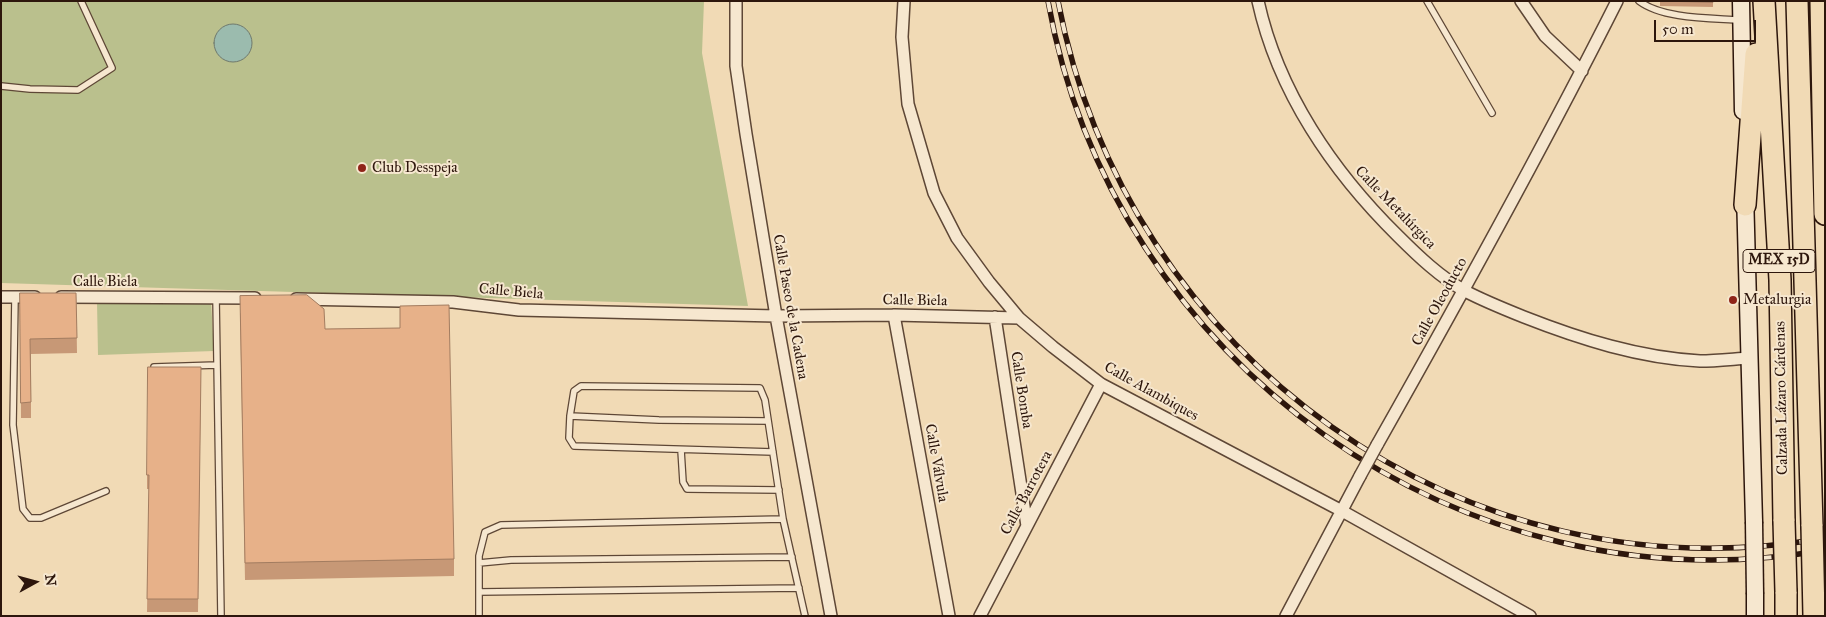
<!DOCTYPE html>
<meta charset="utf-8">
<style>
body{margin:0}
#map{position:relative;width:1826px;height:617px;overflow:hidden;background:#f1dab5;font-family:"IM FELL Great Primer",serif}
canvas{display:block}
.frame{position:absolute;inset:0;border:2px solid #2d160c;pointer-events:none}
.north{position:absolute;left:10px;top:557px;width:50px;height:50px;-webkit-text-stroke:4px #f6e7cf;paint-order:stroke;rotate:83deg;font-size:14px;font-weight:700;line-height:20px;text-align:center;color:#2d160c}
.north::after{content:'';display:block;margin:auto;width:18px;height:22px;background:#2d160c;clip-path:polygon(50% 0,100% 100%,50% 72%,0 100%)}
.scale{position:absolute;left:1654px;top:20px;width:102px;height:22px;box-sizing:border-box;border:2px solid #2d160c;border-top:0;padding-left:6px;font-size:15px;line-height:18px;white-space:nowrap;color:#2d160c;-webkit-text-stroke:4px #f6e7cf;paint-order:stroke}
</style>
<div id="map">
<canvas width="1826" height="617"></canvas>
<div class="frame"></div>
<div class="north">N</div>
<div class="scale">50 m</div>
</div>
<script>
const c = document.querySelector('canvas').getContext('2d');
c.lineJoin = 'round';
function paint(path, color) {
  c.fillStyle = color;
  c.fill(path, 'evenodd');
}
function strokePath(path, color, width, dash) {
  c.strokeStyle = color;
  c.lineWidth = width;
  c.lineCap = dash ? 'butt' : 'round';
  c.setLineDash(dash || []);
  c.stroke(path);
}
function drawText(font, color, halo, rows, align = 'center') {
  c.font = font + ' "IM FELL Great Primer",serif';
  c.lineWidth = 4;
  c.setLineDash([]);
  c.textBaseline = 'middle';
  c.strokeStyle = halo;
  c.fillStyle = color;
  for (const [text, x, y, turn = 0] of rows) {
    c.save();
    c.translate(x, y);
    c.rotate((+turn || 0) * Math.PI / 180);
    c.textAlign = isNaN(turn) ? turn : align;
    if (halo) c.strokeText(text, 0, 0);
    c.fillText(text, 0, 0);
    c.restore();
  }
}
const green = new Path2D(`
 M1 1H704L702 53 748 306 1 283Z
 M211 301 214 351 98 355 97 302Z`);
const water = new Path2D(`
 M214 43a19 19 0 1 1 38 0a19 19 0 1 1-38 0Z`);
const service = new Path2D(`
 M1427 1 1492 113
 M1639 1C1663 19 1710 18 1739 20
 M1 86 30 89 78 90 112 68 81 1
 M15 297 13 425 23 509 30 518H41L106 491
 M216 297 221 616
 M154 367 217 365
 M570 416 569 438 574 446 773 452
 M681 450 683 482 687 489 779 490
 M783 519 805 616
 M479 563 511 560 792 557
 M479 592 799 588
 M479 616V556L485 532 501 525 783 519 765 400 760 388 581 386 574 391 570 416 659 420 768 421`);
const minor = new Path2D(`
 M736 1V66L746 134 776 316 831 616
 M904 1 902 37 908 104 934 193 957 238 989 282 1019 318 1053 347 1101 384 1342 511 1530 616
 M1258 1C1278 92 1333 172 1398 236 1418 256 1440 277 1465 291 1484 301 1504 309 1524 317 1580 339 1640 358 1700 361 1716 361 1733 359 1749 358
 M1521 1 1545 36 1582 71
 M1 297H35
 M61 297 255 298
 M296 299 453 302 519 310 776 316 894 315 1019 318
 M894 315 949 616
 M995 317 1027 526
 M1377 445C1460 298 1541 152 1617 1
 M980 616 1101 384
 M1286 616 1360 476`);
const secondary = new Path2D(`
 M1741 1 1743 111
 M1745 193 1754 522
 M1755 594V616`);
const motorway = new Path2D(`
 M1764 1 1780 280 1784 521
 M1797 1 1812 526
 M1821 1 1825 214
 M1745 205 1756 54
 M1786 592V616`);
const rail = new Path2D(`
 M1048 1C1112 362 1462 614 1825 550
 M1058 1C1126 357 1465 602 1825 538`);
const minorBridge = new Path2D(`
 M1360 476 1377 445`);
const secondaryBridge = new Path2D(`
 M1754 522 1755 594`);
const motorwayBridge = new Path2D(`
 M1784 521 1786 592
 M1812 526 1814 616`);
const wall = new Path2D(`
 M1660 1H1713V7L1660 6Z
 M20 293H76L77 353 31 354V418H21Z
 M400 306 454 559V576L245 580 240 313 325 329 400 328Z
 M201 367 198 612H147L149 489H147V475Z`);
const building = new Path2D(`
 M1660 1H1713V2Z
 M20 293H76L77 338 30 339 31 402 21 403Z
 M307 295 324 309 325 329 400 328V306L449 305 454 559 245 563 240 296Z
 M148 367H201L198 599H147L149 475H147Z`);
const markers = [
 [362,168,5,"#8f2418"],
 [1733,300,5,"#8f2418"]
];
const shields = [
 [1779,261,72]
];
const shieldNames = [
 ["MEX 15D",1779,261]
];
const poiNames = [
 ["Club Desspeja",372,168],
 ["Metalurgia",1743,300]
];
const streetNames = [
 ["Calle Metalúrgica",1395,208,46],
 ["Calle Biela",105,282],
 ["Calle Biela",511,292,5],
 ["Calle Biela",915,301,1],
 ["Calle Oleoducto",1440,302,-61],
 ["Calle Paseo de la Cadena",790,307,80],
 ["Calle Bomba",1021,390,81],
 ["Calle Alambiques",1151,392,29],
 ["Calzada Lázaro Cárdenas",1782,398,-91],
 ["Calle Válvula",936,463,80],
 ["Calle Barrotera",1027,493,-62]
];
paint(green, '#bac08d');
paint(water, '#9bbbae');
strokePath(water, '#6f796d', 1);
strokePath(service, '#5e4736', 8);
strokePath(minor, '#5e4736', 14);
strokePath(secondary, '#2d160c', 19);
strokePath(motorway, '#2d160c', 24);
strokePath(service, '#f6e7cf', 5.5);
strokePath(minor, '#f6e7cf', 11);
strokePath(secondary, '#f6e7cf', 16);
strokePath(motorway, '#f1dab5', 21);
strokePath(rail, '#2d160c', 5.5);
strokePath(rail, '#f6e7cf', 4, [11]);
strokePath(minorBridge, '#5e4736', 14, []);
strokePath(secondaryBridge, '#2d160c', 19, []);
strokePath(motorwayBridge, '#2d160c', 24, []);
strokePath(minorBridge, '#f6e7cf', 11);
strokePath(secondaryBridge, '#f6e7cf', 16);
strokePath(motorwayBridge, '#f1dab5', 21);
paint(wall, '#c79876');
paint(building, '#e7b189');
strokePath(building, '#a27c60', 1);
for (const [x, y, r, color] of markers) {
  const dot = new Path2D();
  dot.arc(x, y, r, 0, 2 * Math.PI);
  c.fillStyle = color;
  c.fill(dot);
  strokePath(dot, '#f6e7cf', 2);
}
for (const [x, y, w] of shields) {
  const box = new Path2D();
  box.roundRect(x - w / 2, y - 11.5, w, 23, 4);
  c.fillStyle = '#f6e7cf';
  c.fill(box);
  strokePath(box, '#2d160c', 1);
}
drawText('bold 14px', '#2d160c', null, shieldNames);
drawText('15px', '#2d160c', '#f6e7cf', poiNames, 'left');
drawText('15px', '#2d160c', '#f6e7cf', streetNames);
</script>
